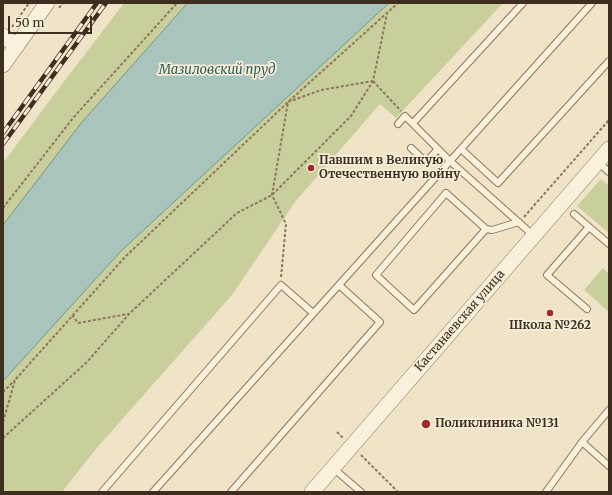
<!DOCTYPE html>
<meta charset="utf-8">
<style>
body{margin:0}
#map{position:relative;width:612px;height:495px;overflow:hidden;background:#f0e4c8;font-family:Merriweather,serif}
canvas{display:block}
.frame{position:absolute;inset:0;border:4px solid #3d2e20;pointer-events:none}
.scale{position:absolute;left:8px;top:16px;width:84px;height:18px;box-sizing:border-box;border:2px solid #3d2e20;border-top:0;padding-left:5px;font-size:12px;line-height:14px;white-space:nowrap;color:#3d2e20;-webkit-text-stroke:3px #f7eed8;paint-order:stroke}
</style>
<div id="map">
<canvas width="612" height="495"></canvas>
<div class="frame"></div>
<div class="scale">50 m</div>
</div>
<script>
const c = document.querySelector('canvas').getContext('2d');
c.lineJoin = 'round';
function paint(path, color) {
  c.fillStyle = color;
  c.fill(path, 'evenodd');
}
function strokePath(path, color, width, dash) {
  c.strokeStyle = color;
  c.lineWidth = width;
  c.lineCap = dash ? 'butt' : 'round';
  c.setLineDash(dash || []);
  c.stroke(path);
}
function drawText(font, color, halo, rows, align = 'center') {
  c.font = font + ' Merriweather,serif';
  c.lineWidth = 3.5;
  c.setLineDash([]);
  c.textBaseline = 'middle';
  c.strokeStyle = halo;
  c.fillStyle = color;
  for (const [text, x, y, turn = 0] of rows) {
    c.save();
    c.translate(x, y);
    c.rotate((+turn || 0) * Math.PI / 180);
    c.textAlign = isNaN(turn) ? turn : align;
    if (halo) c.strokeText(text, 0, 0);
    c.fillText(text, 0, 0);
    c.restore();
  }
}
const green = new Path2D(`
 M124 3H188L82 122 3 225V163L53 96Z
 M389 3H503L396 118 380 104 295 202 232 295 95 450 62 492H3V381L121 251Z
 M601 179 609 186V233L577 206Z
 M603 268 609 274V312L584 290Z`);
const water = new Path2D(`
 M188 3H389L121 251 3 381V225L82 122Z`);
const path = new Path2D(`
 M59 8 63 3
 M12 27 29 3
 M373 81 401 111
 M3 208 73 118 177 3
 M524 217 609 120
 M281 277 286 224 272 195 288 102 321 90 373 81
 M72 315 78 323 128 314
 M3 392 15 380
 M3 422 15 380 125 257 288 102 398 3
 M337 432 343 438
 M3 438 87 362 129 314 237 213 272 195 351 116 373 81 387 14
 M361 455 398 492`);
const service = new Path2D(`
 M413 123 523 3
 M398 124 405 116 450 161 534 236
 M411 148 426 162 438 149
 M461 149 498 183 609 61
 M598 162 609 172
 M574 214 609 244
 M486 229 446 193 376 275 414 310 486 229 492 230 519 222
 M587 309 547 275 589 227
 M582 442 609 466
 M333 468 361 492
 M102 492 281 285 313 313
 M153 492 592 3
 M231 492 380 322 339 285
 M546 492 582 442 609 410`);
const tertiary = new Path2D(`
 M3 36 17 46
 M3 65 47 3
 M312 492 609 149`);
const rail = new Path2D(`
 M3 133 97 3
 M3 144 106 3`);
const markers = [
 [311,168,4,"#9e2a2b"],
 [550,313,4,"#9e2a2b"],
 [426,424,5,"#9e2a2b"]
];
const poiNames = [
 ["Павшим в Великую",319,161],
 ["Отечественную войну",319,175],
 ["Школа №262",550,326,"center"],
 ["Поликлиника №131",435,424]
];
const streetNames = [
 ["Кастанаевская улица",460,321,-49]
];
const waterNames = [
 ["Мазиловский пруд",217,70]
];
paint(green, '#c9cf9b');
paint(water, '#a9c4bc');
strokePath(water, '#6f938a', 1);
strokePath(service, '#8d765c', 8);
strokePath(tertiary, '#8d765c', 16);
strokePath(path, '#8d765c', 2, [3, 2]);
strokePath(service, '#faf1dc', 6);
strokePath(tertiary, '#faf1dc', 15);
strokePath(rail, '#3d2e20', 4.5);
strokePath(rail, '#f7eed8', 3, [9]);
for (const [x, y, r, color] of markers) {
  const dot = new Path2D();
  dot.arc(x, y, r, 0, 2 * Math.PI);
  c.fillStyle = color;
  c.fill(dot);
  strokePath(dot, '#f7eed8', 1.5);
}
drawText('bold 12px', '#3d2e20', '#f7eed8', poiNames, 'left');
drawText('12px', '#3d2e20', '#f7eed8', streetNames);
drawText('italic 13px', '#2f5d5a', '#f7eed8', waterNames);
</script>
